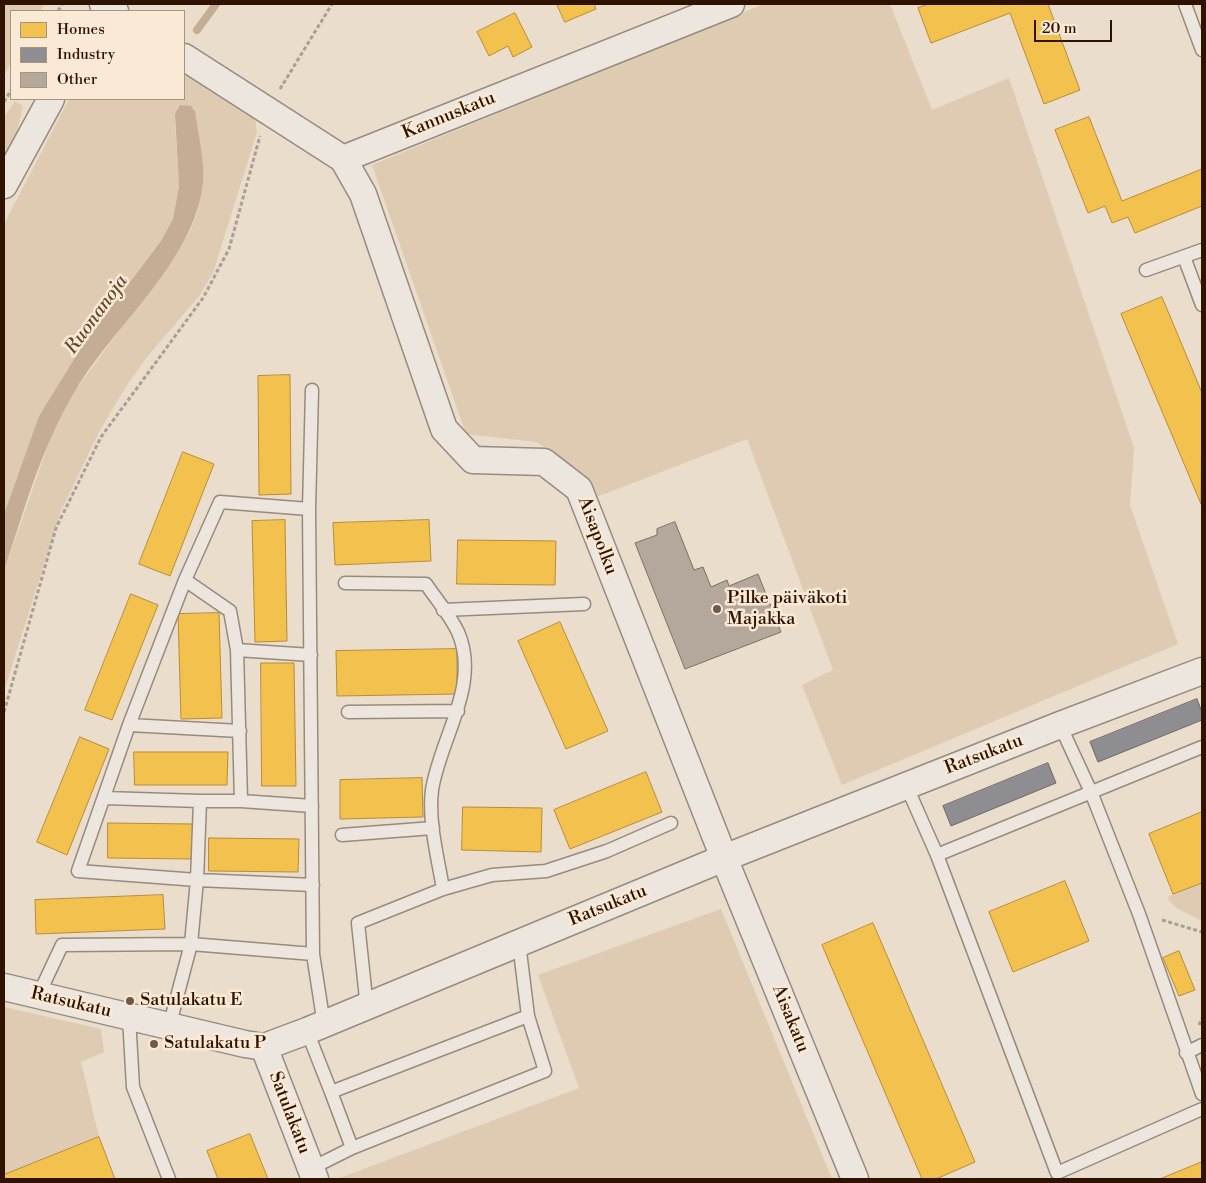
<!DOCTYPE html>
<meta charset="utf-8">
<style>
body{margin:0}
#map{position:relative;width:1206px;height:1183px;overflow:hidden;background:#eaddcb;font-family:"Libre Bodoni",serif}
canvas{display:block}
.frame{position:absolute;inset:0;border:5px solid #301200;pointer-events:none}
.legend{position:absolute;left:10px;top:10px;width:175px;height:90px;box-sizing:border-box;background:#faead5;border:1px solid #a99480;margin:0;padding:6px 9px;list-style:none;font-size:15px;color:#301200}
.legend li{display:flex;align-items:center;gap:10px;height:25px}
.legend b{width:25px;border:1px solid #a99480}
.scale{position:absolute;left:1034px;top:20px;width:78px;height:22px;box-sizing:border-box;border:2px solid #301200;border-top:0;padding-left:6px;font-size:15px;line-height:18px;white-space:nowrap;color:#301200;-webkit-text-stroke:4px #faead5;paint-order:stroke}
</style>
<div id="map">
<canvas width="1206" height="1183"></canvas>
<div class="frame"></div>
<ul class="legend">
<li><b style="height:14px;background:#f2c14e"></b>Homes</li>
<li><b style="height:14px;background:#8d8d92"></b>Industry</li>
<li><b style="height:14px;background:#b3a89b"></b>Other</li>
</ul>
<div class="scale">20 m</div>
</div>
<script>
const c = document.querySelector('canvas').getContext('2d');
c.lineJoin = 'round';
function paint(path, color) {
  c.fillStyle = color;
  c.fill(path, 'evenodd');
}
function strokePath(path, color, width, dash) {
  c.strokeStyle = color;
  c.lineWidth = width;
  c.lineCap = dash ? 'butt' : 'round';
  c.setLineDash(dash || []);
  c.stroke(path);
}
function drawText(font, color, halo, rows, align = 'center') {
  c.font = font + ' "Libre Bodoni",serif';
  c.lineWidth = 5;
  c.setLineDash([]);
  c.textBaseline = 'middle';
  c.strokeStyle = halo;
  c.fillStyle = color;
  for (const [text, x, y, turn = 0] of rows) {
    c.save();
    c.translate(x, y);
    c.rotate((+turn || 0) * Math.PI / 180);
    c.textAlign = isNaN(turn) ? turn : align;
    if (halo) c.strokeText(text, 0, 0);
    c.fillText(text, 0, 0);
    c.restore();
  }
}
const green = new Path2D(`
 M4 4H45L40 11H11V62L4 76Z
 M764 4H890L932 110 1009 78 1134 448 1130 505 1178 644 842 785 802 685 833 670 747 439 594 498 585 475 536 442 466 434 372 165Z
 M184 74 255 118 257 132 213 273 200 295 147 357 125 388 99 432 61 511 4 691V571L55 425 76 389 177 253 191 229 197 213 203 181 194 108 180 105 175 123 179 186 173 219 161 241 84 343 39 416 4 514V224L69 99H184Z
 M15 101 23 106 16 136 4 160V117Z
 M1202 883V921L1178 909 1168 900 1169 896Z
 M721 909 832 1179H337L579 1088 538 975Z
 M4 1007 101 1029 104 1052 81 1062 99 1137 4 1175Z`);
const water = new Path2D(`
 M180 105 191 106 195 111C198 133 205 163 203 183 194 262 114 325 75 391 42 446 24 510 4 571V514L39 416 84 343 161 241 173 219 179 186 175 114Z`);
const homes = new Path2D(`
 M557 4H594L596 9 565 22Z
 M929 4H1048L1080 90 1044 104 1010 13 931 43 918 8Z
 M515 13 532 47 513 57 508 46 489 56 477 32Z
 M1089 117 1122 201 1202 169V206L1135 233 1128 217 1112 223 1105 206 1088 213 1055 130Z
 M1162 297 1202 393 1201 504 1121 314Z
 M290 375 291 494 259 495 258 376Z
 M183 452 214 464 170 576 139 564Z
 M285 520 287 641 255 642 252 521Z
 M429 520 431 561 335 565 333 523Z
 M458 540 556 541 555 585 457 584Z
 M131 594 158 605 112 720 85 710Z
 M219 613 222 718 181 719 178 614Z
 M560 622 608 731 566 749 518 641Z
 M457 649V694L337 696 336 651Z
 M261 663H294L296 786H262Z
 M80 737 109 749 67 855 37 842Z
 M134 752H228L227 785H135Z
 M646 772 662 812 570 849 554 810Z
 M422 778 423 817 340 819V780Z
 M463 807 542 808 541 852 462 850Z
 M1202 812V883L1173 894 1149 834Z
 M108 823 194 824 193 859 108 858Z
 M209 838 299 839 298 872 209 871Z
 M1065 881 1089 941 1013 972 989 912Z
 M163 895 165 929 36 934 35 900Z
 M873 923 975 1162 936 1179H922L822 945Z
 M1179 951 1195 990 1179 996 1163 958Z
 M250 1134 268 1179H218L207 1151Z
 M99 1137 115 1179H4V1175Z
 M1202 1162V1179H1160Z`);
const industry = new Path2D(`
 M1197 699 1202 712V720L1098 762 1090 742Z
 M1048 763 1056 783 951 826 943 806Z`);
const stream = new Path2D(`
 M197 30 216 4`);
const building = new Path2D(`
 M675 522 694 570 703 567 711 587 727 580 729 586 758 574 781 632 685 669 635 543 657 535V529Z`);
const path = new Path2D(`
 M58 11 62 4
 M280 89 332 4
 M4 102 11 90
 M4 712 56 528 101 437 203 298 229 249 260 136
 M1162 920 1202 932
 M1199 1025 1202 1018`);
const lane = new Path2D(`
 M1185 4 1202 50
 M1184 257 1202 305
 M1146 270 1202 250
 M309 509 312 390
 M185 580 129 725 78 871 197 880 200 801H241
 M345 583 426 584C436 599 450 615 458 632 481 685 440 738 432 790 428 822 438 858 443 889
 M443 610 584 604
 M237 650 241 801 312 806
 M311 655 237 650 230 611 185 580 220 502 309 509 313 954 324 1025
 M348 712 458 711
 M129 725 240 731
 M1060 725 1091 792 1139 914 1202 1094
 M906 785 937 855 1202 747
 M104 798 200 801
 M342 835 433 828
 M937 855 1057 1173 1202 1109
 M519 943 528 1016
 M38 996 62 945 191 944 313 954
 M367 1008 358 923 443 889 492 875 546 871 607 851 671 823
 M129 1017 133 1087 169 1179
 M169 1027 191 944 197 880 313 885
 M307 1031 331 1092 528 1016 545 1071 352 1148 310 1169
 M1186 1053 1202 1045
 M331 1092 352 1148`);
const street = new Path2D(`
 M103 4 115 11
 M184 57 343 159 731 4
 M343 159 363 194 444 429 473 460 544 462 579 489 724 858 855 1179
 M4 185 51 99
 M4 987 245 1044 264 1047 307 1031 724 858 1060 725 1202 671
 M264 1047 315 1179`);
const markers = [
 [717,609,5,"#715947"],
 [130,1001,5,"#715947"],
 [154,1044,5,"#715947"]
];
const streetNames = [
 ["Kannuskatu",449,116,-22],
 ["Aisapolku",597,536,69],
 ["Ratsukatu",984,755,-21],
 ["Ratsukatu",608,906,-22],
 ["Ratsukatu",71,1003,13],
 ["Aisakatu",790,1019,68],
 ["Satulakatu",289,1113,69]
];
const poiNames = [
 ["Pilke päiväkoti",727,599],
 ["Majakka",727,620],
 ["Satulakatu E",140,1001],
 ["Satulakatu P",164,1044]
];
const waterNames = [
 ["Ruonanoja",97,315,-54]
];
paint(green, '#decbb2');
paint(water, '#c4ad94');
paint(homes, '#f2c14e');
strokePath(homes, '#b88c37', 1);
paint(industry, '#8d8d92');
strokePath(industry, '#716866', 1);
strokePath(stream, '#c4ad94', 8);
paint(building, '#b3a89b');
strokePath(building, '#7b7064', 1);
strokePath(lane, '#968b7f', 15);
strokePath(street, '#968b7f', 29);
strokePath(path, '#a89f96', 3, [4, 2.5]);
strokePath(lane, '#ede6de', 12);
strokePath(street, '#ede6de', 26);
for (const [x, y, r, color] of markers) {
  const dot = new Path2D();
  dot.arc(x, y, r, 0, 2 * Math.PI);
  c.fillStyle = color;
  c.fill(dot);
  strokePath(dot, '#faead5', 2);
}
drawText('18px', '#301200', '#faead5', streetNames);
drawText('18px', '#301200', '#faead5', poiNames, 'left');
drawText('italic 19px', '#644832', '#faead5', waterNames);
</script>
